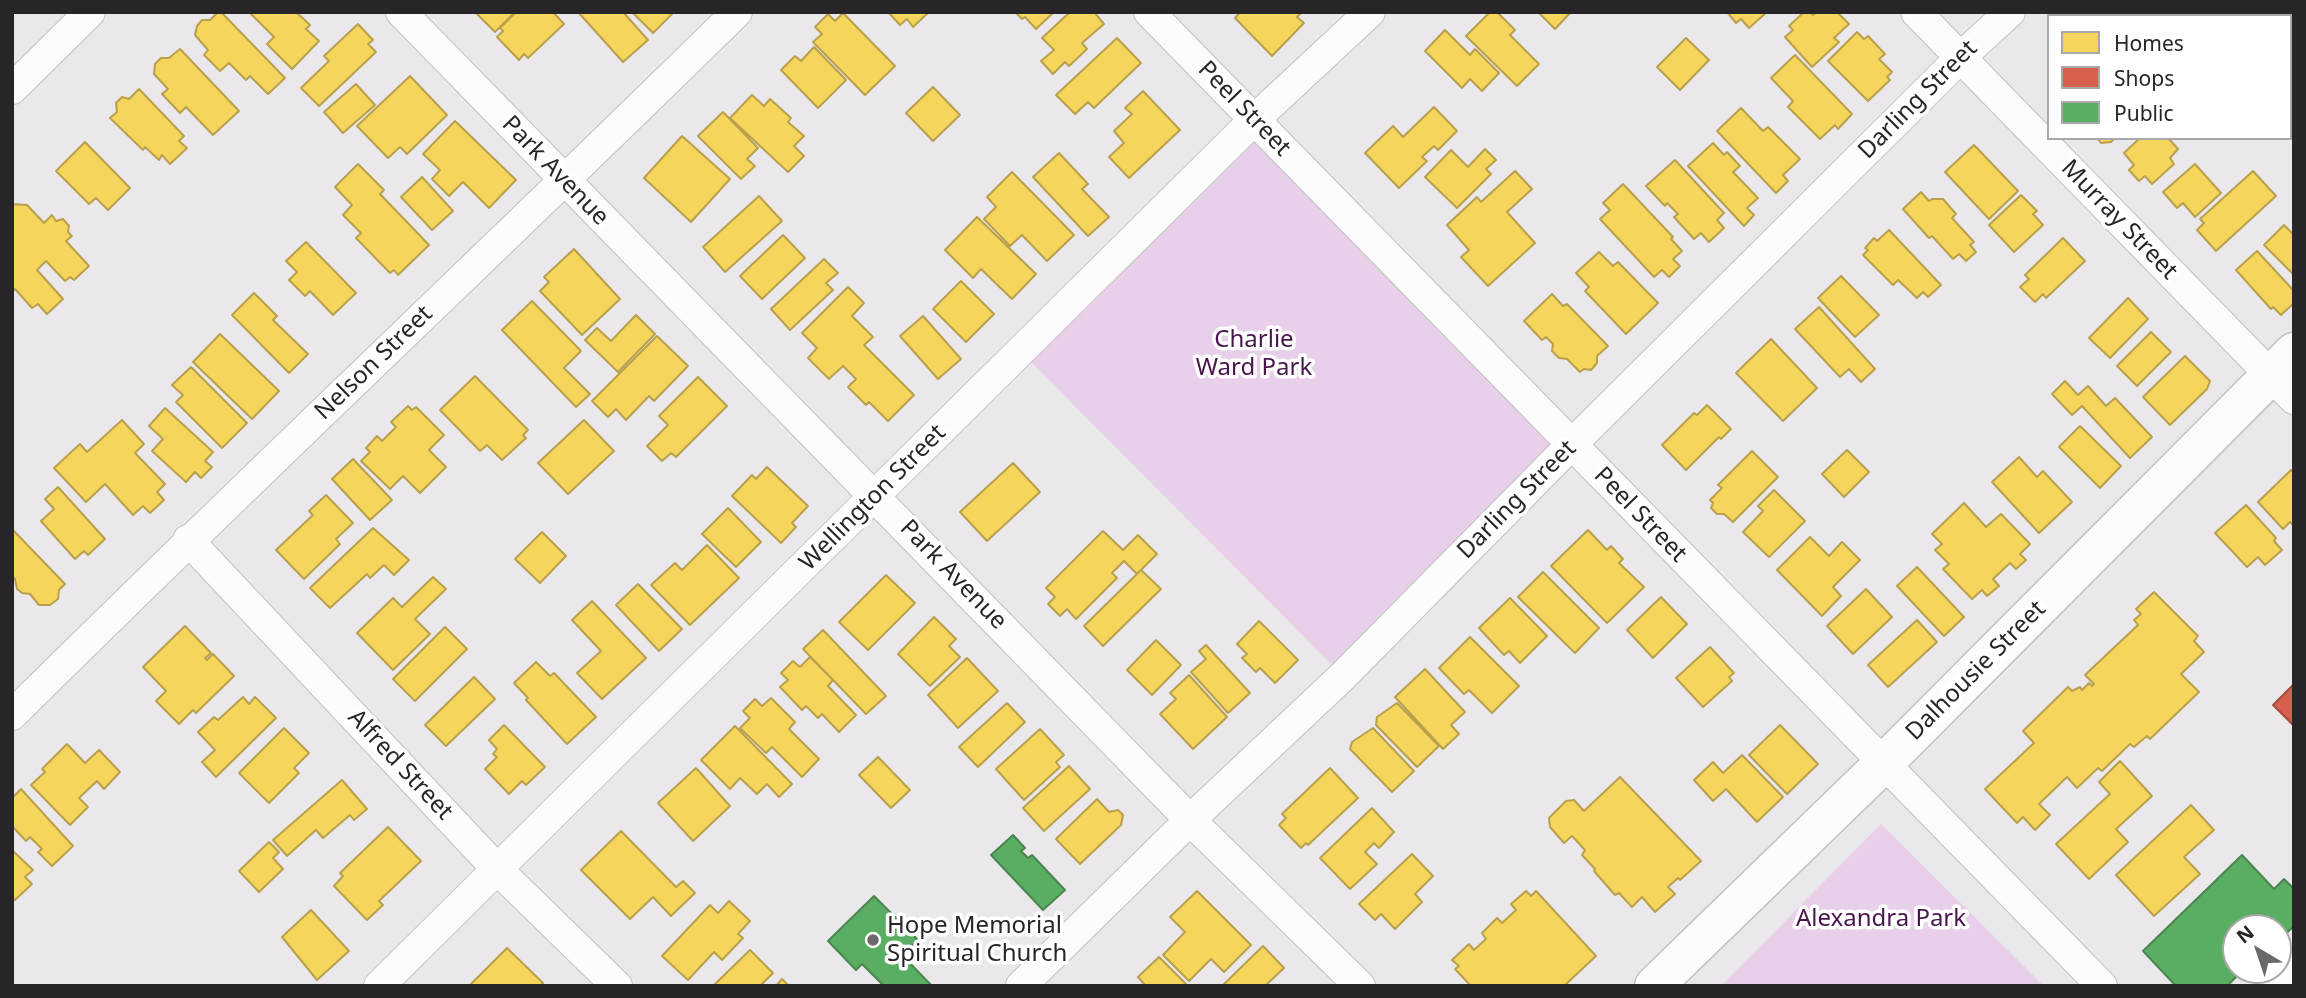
<!DOCTYPE html>
<style>
body{margin:0}
#map{position:relative;width:2306px;height:998px;overflow:hidden;background:#ebe8eb;font-family:"Noto Sans",sans-serif}
canvas{display:block}
.frame{position:absolute;inset:0;border:14px solid #272527;pointer-events:none}
.legend{position:absolute;left:2047px;top:14px;width:245px;height:126px;box-sizing:border-box;background:#fff;border:2px solid #a9a8a9;margin:0;padding:9px 12px;list-style:none;font-size:21px;color:#272527}
.legend li{display:flex;align-items:center;gap:14px;height:35px}
.legend b{width:35px;border:2px solid #a9a8a9}
.north{position:absolute;left:2222px;top:914px;width:70px;height:70px;box-sizing:border-box;background:#fff;border:2px solid #a9a8a9;border-radius:50%;rotate:321deg;font-size:19px;font-weight:700;line-height:28px;text-align:center;color:#272527}
.north::after{content:'';display:block;margin:auto;width:24px;height:32px;background:#6c696c;clip-path:polygon(50% 0,100% 100%,50% 72%,0 100%)}
</style>
<div id="map">
<canvas width="2306" height="998"></canvas>
<div class="frame"></div>
<ul class="legend">
<li><b style="height:19px;background:#f6d55c"></b>Homes</li>
<li><b style="height:19px;background:#d6604d"></b>Shops</li>
<li><b style="height:19px;background:#5aae61"></b>Public</li>
</ul>
<div class="north">N</div>
</div>
<script>
const c = document.querySelector('canvas').getContext('2d');
c.lineJoin = 'round';
function paint(path, color) {
  c.fillStyle = color;
  c.fill(path, 'evenodd');
}
function strokePath(path, color, width, dash) {
  c.strokeStyle = color;
  c.lineWidth = width;
  c.lineCap = dash ? 'butt' : 'round';
  c.setLineDash(dash || []);
  c.stroke(path);
}
function drawText(font, color, halo, rows, align = 'center') {
  c.font = font + ' "Noto Sans",sans-serif';
  c.lineWidth = 7;
  c.setLineDash([]);
  c.textBaseline = 'middle';
  c.strokeStyle = halo;
  c.fillStyle = color;
  for (const [text, x, y, turn = 0] of rows) {
    c.save();
    c.translate(x, y);
    c.rotate((+turn || 0) * Math.PI / 180);
    c.textAlign = isNaN(turn) ? turn : align;
    if (halo) c.strokeText(text, 0, 0);
    c.fillText(text, 0, 0);
    c.restore();
  }
}
const green = new Path2D(`
 M1254 120 1572 444 1343 676 1021 352Z
 M1881 824 2044 986H1721Z`);
const homes = new Path2D(`
 M218 12H221L285 78 268 94 250 76 246 80 229 63 220 71 204 55 208 50 195 35 197 26 202 20H210Z
 M249 12H296L310 25 306 29 319 41 292 69 267 44 274 37Z
 M475 12H515L495 32Z
 M516 12H553L564 24 528 58 524 54 519 60 497 37 503 31 500 28Z
 M578 12H623L648 40 623 62Z
 M632 12H674L653 33Z
 M888 12H929L913 27 907 19 900 25Z
 M1015 12H1054L1036 29 1025 17 1022 19Z
 M1070 12H1094L1104 24 1082 43 1087 49 1069 66 1065 62 1053 74 1041 61 1054 50 1042 38Z
 M1240 12H1302L1297 17 1304 23 1272 56 1235 18Z
 M1490 12H1497L1515 30 1510 35 1539 64 1517 86 1466 36Z
 M1538 12H1571L1555 29Z
 M1727 12H1767L1749 28 1741 19 1736 23Z
 M1804 12H1810L1813 15 1816 12H1837L1849 24 1834 38 1839 42 1812 67 1785 37 1793 30 1789 26Z
 M2130 12H2187L2191 16H2134Z
 M843 13 895 66 865 95 813 42 822 34 815 27 828 14 835 21Z
 M358 24 373 40 368 44 376 52 319 106 301 88 329 61 324 56Z
 M1445 30 1470 55 1475 49 1499 73 1482 91 1470 79 1462 88 1425 51Z
 M1857 32 1864 39 1868 36 1885 54 1879 59 1892 72 1887 77 1890 80 1868 101 1828 61Z
 M1117 38 1141 63 1094 108 1088 102 1075 114 1056 95Z
 M1686 38 1709 60 1680 90 1657 67Z
 M814 47 846 80 818 108 781 70 795 56 801 61Z
 M180 49 239 111 213 135 186 107 180 113 162 94 168 89 154 74 155 64 161 58H169Z
 M1795 55 1852 114 1838 129 1835 125 1820 139 1788 107 1793 101 1771 78Z
 M410 76 447 115 407 154 400 147 388 158 357 126Z
 M356 84 375 105 343 133 324 112Z
 M933 87 960 115 933 141 906 113Z
 M139 89 184 136 179 141 187 148 170 164 162 155 159 160 145 147 143 150 110 118 117 112 116 103 122 97 129 99Z
 M1143 91 1180 130 1129 178 1109 157 1124 143 1114 131 1132 114 1125 108Z
 M752 95 764 106 770 99 791 118 788 122 804 136 794 146 804 156 788 172 730 118Z
 M1434 107 1457 131 1438 150 1434 146 1422 157 1427 161 1399 188 1365 153 1393 126 1403 137Z
 M1741 108 1763 131 1768 127 1800 159 1783 175 1788 181 1776 193 1717 131Z
 M723 112 758 148 747 159 755 166 741 179 698 136Z
 M455 121 516 180 489 208 463 182 449 196 432 179 440 170 423 154Z
 M682 136 730 179 691 222 644 178Z
 M2097 138H2115L2111 142 2101 143Z
 M2140 138H2168L2178 149 2170 158 2174 164 2152 184 2145 176 2139 181 2129 170 2134 165 2124 153Z
 M85 142 130 188 108 210 96 198 89 204 56 171Z
 M1713 143 1724 155 1727 152 1740 166 1733 172 1758 198 1747 208 1754 215 1744 226 1688 166Z
 M1974 145 2018 191 1989 219 1945 172Z
 M1485 149 1496 160 1486 169 1491 174 1457 208 1425 177 1451 150 1468 167Z
 M1059 153 1088 184 1082 189 1109 217 1088 236 1033 177Z
 M1675 160 1724 213 1717 220 1724 228 1709 242 1701 233 1694 239 1674 217 1678 214 1667 203 1665 206 1646 186Z
 M358 164 384 190 380 194 429 245 398 275 394 270 390 273 356 238 361 233 343 215 352 205 335 187Z
 M2195 164 2221 193 2195 217 2183 203 2177 208 2163 192Z
 M1515 171 1532 189 1507 212 1535 243 1488 286 1461 257 1469 250 1447 225 1477 197 1481 202Z
 M2253 171 2276 196 2216 251 2197 230 2204 223 2200 219Z
 M1012 172 1074 235 1047 261 1022 235 1010 246 984 219 996 207 987 197Z
 M422 177 453 211 432 230 401 197Z
 M1623 184 1673 237 1671 239 1682 251 1673 259 1680 266 1669 277 1662 270 1654 277 1600 219 1610 210 1603 203Z
 M1921 192 1929 201 1932 199H1943L1956 214 1952 218 1974 242 1970 245 1976 252 1966 261 1959 254 1953 259 1932 236 1929 238 1903 209Z
 M2021 195 2037 211 2033 214 2043 225 2014 252 1989 225Z
 M759 196 782 221 725 272 703 247Z
 M12 204 27 205 44 223 52 215 56 221 63 219 69 226 68 232 72 236 66 241 89 266 74 280 70 277 65 281 46 261 37 270 63 299 47 314 38 304 32 308 15 289 12 292Z
 M977 217 1036 274 1012 299 981 269 973 278 945 250Z
 M2284 225 2294 235V275L2264 245Z
 M1889 230 1941 285 1928 297 1923 292 1917 298 1898 280 1893 285 1863 255 1868 250 1865 248 1874 238 1877 241Z
 M783 235 805 258 762 299 740 276Z
 M2063 238 2085 261 2046 298 2043 294 2035 302 2020 287 2029 279 2025 275Z
 M306 242 356 293 333 315 310 291 305 296 289 280 297 272 286 261Z
 M574 249 620 299 582 335 540 291 549 282 544 277Z
 M2257 251 2294 291V303L2281 315 2273 307 2271 309 2236 270Z
 M1599 252 1613 266 1618 262 1658 303 1626 334 1585 291 1589 287 1576 273Z
 M824 259 838 273 826 283 833 290 790 330 771 309Z
 M1841 276 1879 315 1855 337 1818 298Z
 M961 281 994 314 966 342 933 309Z
 M848 287 864 303 852 316 873 337 864 345 914 395 888 421 869 402 866 405 848 387 856 379 843 366 829 379 808 358 817 348 802 333Z
 M254 293 277 316 273 320 308 354 289 373 232 315Z
 M1552 294 1563 306 1567 304 1608 346 1597 356V363L1591 370 1584 369 1580 372 1567 359 1559 358 1552 351 1553 344 1546 337 1542 340 1524 321Z
 M2128 298 2148 319 2110 358 2089 338Z
 M532 301 581 351 564 368 590 394 576 407 502 330Z
 M1819 307 1875 369 1861 382 1849 369 1840 377 1795 329Z
 M636 315 655 334 618 372 585 340 597 328 611 341Z
 M923 316 961 359 938 379 900 336Z
 M2151 332 2171 352 2137 386 2117 366Z
 M220 334 279 391 252 419 193 362Z
 M657 336 688 366 654 401 649 396 626 420 616 409 608 417 592 401Z
 M1771 339 1817 388 1783 421 1736 373Z
 M2185 356 2210 381 2207 389 2170 425 2143 397Z
 M191 367 247 423 222 448 176 402 183 395 172 385Z
 M475 376 528 430 523 435 526 438 502 460 487 445 480 451 440 410Z
 M698 377 727 406 676 457 671 453 662 461 647 446 668 425 659 416Z
 M2065 381 2078 395 2088 386 2106 406 2115 398 2152 437 2130 458 2082 406 2072 415 2052 394Z
 M1707 405 1731 429 1721 439 1719 437 1686 470 1662 445 1694 413 1697 415Z
 M408 406 412 410 416 407 444 435 429 450 446 467 420 493 403 476 390 489 361 461 370 452 366 448 377 436 382 441 396 427 391 422Z
 M165 408 213 452 205 461 212 467 201 478 195 472 186 482 152 451 163 439 149 426Z
 M122 420 144 444 135 453 165 484 157 492 164 500 150 513 143 506 133 515 105 484 86 502 54 468 80 444 87 452Z
 M584 420 614 451 568 494 538 463Z
 M2080 426 2121 466 2100 488 2059 447Z
 M1847 450 1869 472 1844 497 1822 474Z
 M1752 451 1778 477 1733 522 1724 514H1717L1711 508 1713 503 1710 500 1722 488 1718 485Z
 M2019 457 2037 477 2043 471 2072 502 2039 533 1992 482Z
 M353 459 392 500 370 520 332 479Z
 M1013 463 1040 492 987 541 960 512Z
 M767 467 808 506 792 523 796 527 781 543 732 496 752 475 756 479Z
 M2291 470 2294 473V526L2290 522 2283 529 2258 502Z
 M58 487 105 539 88 555 84 551 75 559 41 521 54 509 45 499Z
 M1774 490 1805 521 1769 557 1743 532 1763 511 1758 506Z
 M326 495 353 523 336 539 340 544 304 579 276 550 313 515 309 511Z
 M1964 503 1986 527 2001 514 2030 544 2020 554 2026 560 2016 569 2010 563 1993 579 1999 586 1987 596 1982 590 1972 599 1943 569 1949 564 1935 550 1942 544 1932 534Z
 M2246 505 2276 538 2274 541 2282 550 2265 565 2258 557 2247 567 2215 533Z
 M728 508 761 542 736 567 702 534Z
 M373 528 409 560 394 575 384 565 370 578 367 574 330 608 310 588Z
 M12 529 65 584 59 590 58 599 50 605H39L30 594 22 593 17 589 15 579 12 576Z
 M1588 530 1607 550 1611 546 1623 559 1619 563 1644 587 1607 623 1551 566Z
 M1103 531 1123 550 1138 535 1157 554 1137 574 1124 561 1112 573 1117 578 1076 619 1067 609 1060 616 1048 604 1055 597 1046 588Z
 M542 532 566 556 540 583 515 559Z
 M1810 537 1829 556 1842 542 1860 560 1833 587 1841 596 1822 616 1777 570Z
 M707 545 739 578 690 625 651 585 675 563 682 570Z
 M1917 567 1964 617 1944 636 1897 586Z
 M1141 570 1161 589 1103 646 1084 626Z
 M1543 572 1599 628 1575 653 1518 597Z
 M886 575 915 603 868 650 839 622Z
 M433 577 446 589 415 619 430 634 393 670 357 633 393 598 402 607Z
 M638 584 682 629 659 651 616 605Z
 M1866 589 1892 617 1853 654 1827 626Z
 M2154 592 2198 636 2194 641 2204 652 2181 674 2199 692 2150 739 2147 736 2134 747 2130 744 2102 771 2098 768 2077 788 2067 777 2039 804 2050 815 2035 830 2023 817 2017 823 1985 789 2034 743 2023 731 2068 687 2072 691 2080 687 2082 690 2089 683 2092 686 2094 684 2085 675 2138 625 2134 620 2141 614 2136 609Z
 M1661 597 1687 624 1653 658 1627 630Z
 M1510 598 1547 636 1520 663 1509 651 1504 655 1479 628Z
 M592 601 646 658 602 699 577 673 601 651 572 620Z
 M934 617 956 639 949 646 960 657 930 686 898 654Z
 M1917 620 1937 642 1888 687 1868 665Z
 M1259 621 1298 660 1275 683 1260 668 1256 672 1242 658 1247 654 1237 644Z
 M185 626 211 653 205 658 207 660 213 654 234 676 196 713 193 710 179 724 156 701 166 691 143 667Z
 M445 627 467 649 415 701 393 679Z
 M823 630 886 696 866 714 803 649Z
 M1470 637 1519 686 1492 713 1469 690 1464 694 1439 668Z
 M1156 640 1181 665 1152 695 1127 670Z
 M1206 645 1250 693 1228 713 1191 672 1206 659 1199 651Z
 M1710 647 1734 673 1729 677 1732 681 1703 707 1676 678Z
 M810 657 833 680 828 686 856 715 839 732 822 714 818 718 806 706 802 710 780 687 788 680 781 673 793 661 800 667Z
 M967 658 998 691 958 728 928 695Z
 M536 662 550 676 554 673 596 717 567 744 526 700 528 698 514 683Z
 M1425 669 1465 712 1451 725 1459 734 1443 749 1395 697Z
 M1189 675 1227 717 1193 749 1160 714 1176 699 1170 693Z
 M474 677 495 699 446 746 425 725Z
 M243 697 249 704 255 697 276 718 216 777 202 762 215 750 198 732 214 717 218 720Z
 M771 698 795 722 789 729 819 759 802 777 772 747 766 753 740 728 750 718 743 711 755 699 762 706Z
 M1007 703 1025 722 978 767 959 747Z
 M1397 703 1439 746 1417 767 1376 725 1377 717Z
 M504 725 545 767 526 785 522 781 509 794 485 769 497 757 493 754 497 749 489 740Z
 M1780 725 1818 764 1787 794 1749 755Z
 M735 726 792 784 779 797 767 784 757 794 740 778 730 789 701 760Z
 M284 728 309 753 294 768 299 773 269 803 239 773Z
 M1373 728 1414 771 1392 792 1350 749 1352 742Z
 M1040 729 1064 755 1056 762 1060 767 1024 800 996 769Z
 M67 744 85 763 99 750 120 772 104 789 97 781 79 798 88 807 70 825 31 785 45 772 42 769Z
 M1742 755 1783 797 1757 822 1726 789 1713 801 1694 780 1713 762 1723 773Z
 M878 757 910 790 891 808 859 775Z
 M2120 761 2152 796 2116 829 2128 842 2089 879 2056 844 2110 794 2099 782Z
 M1069 766 1090 789 1044 831 1023 808Z
 M696 768 730 806 693 841 658 803Z
 M1330 768 1358 798 1308 845 1306 843 1301 848 1279 825 1286 818 1282 814Z
 M1620 777 1701 861 1680 880 1678 878 1668 887 1675 894 1655 912 1642 897 1632 907 1619 893 1615 895 1594 871 1595 869 1582 855 1585 850 1572 836 1564 843 1550 827 1549 818 1566 801 1574 800 1584 811Z
 M342 780 367 809 354 820 350 815 323 838 316 830 287 856 273 840Z
 M21 789 73 846 52 866 38 852 42 849 30 837 26 841 12 826V798Z
 M1097 799 1109 812 1118 810 1123 815 1121 825 1080 864 1056 839Z
 M2191 805 2214 830 2184 857 2200 874 2154 916 2116 875Z
 M1372 808 1394 832 1379 848 1374 843 1365 852 1377 864 1350 889 1320 858Z
 M388 827 421 861 379 901 383 905 367 920 334 886 343 876 340 873Z
 M621 831 676 887 683 881 695 893 671 916 653 897 630 919 581 870Z
 M269 842 279 852 273 858 283 869 259 892 239 871Z
 M12 850 33 870 25 877 32 884 15 900 12 898Z
 M1412 854 1433 876 1415 894 1422 902 1395 929 1381 914 1375 920 1359 904Z
 M1197 891 1251 945 1224 972 1211 959 1189 981 1163 955 1185 932 1170 917Z
 M1526 891 1531 896 1536 891 1596 956 1564 986H1471L1455 969 1459 966 1452 960 1469 944 1474 950 1486 939 1482 933 1497 918 1502 923 1516 910 1511 904Z
 M729 901 750 921 738 934 743 938 722 960 714 952 688 980 662 956 710 905 718 913Z
 M311 910 349 951 317 980 282 937Z
 M1263 946 1284 968 1265 986H1222Z
 M507 948 543 983 540 986H469Z
 M750 950 773 973 760 986H713Z
 M1159 957 1188 986H1146L1138 977Z
 M782 979 789 986H776Z`);
const shops = new Path2D(`
 M2293 685H2294V726L2273 705Z`);
const public = new Path2D(`
 M1013 835 1025 848 1021 851 1028 858 1032 855 1065 890 1043 910 991 855Z
 M2242 855 2274 889 2284 879 2294 889V926L2278 941V928H2236V970H2243L2227 986H2176L2143 951Z
 M874 896 918 940 902 955 932 986H884L862 964 856 970 828 941Z`);
const minor = new Path2D(`
 M401 12 1190 820 1360 986
 M1149 12 2102 986
 M1916 12 2294 399
 M12 89 90 12
 M188 540 497 869 617 986
 M12 715C251 478 497 248 737 12
 M379 986 1254 120 1370 12
 M1021 986 1190 820 1343 676 1572 444 1961 57 2010 12`);
const secondary = new Path2D(`
 M1654 986 1884 763 2294 352
 M2276 986 2294 968`);
const markers = [
 [873,940,7,"#6c696c"]
];
const streetNames = [
 ["Darling Street",1918,100,-45],
 ["Peel Street",1244,109,46],
 ["Park Avenue",555,171,46],
 ["Murray Street",2119,220,46],
 ["Nelson Street",374,363,-44],
 ["Wellington Street",873,498,-45],
 ["Darling Street",1517,500,-45],
 ["Peel Street",1640,515,46],
 ["Park Avenue",953,575,46],
 ["Dalhousie Street",1976,671,-45],
 ["Alfred Street",400,765,47]
];
const parkNames = [
 ["Charlie",1254,340],
 ["Ward Park",1254,368],
 ["Alexandra Park",1881,919]
];
const poiNames = [
 ["Hope Memorial",887,926],
 ["Spiritual Church",887,954]
];
paint(green, '#e8d0ea');
paint(homes, '#f6d55c');
strokePath(homes, '#b8a04c', 2);
paint(shops, '#d6604d');
strokePath(shops, '#a24e42', 2);
paint(public, '#5aae61');
strokePath(public, '#4b8550', 2);
strokePath(minor, '#c2c0c2', 32);
strokePath(secondary, '#c2c0c2', 41);
strokePath(minor, '#fcfcfc', 30);
strokePath(secondary, '#fcfcfc', 38);
for (const [x, y, r, color] of markers) {
  const dot = new Path2D();
  dot.arc(x, y, r, 0, 2 * Math.PI);
  c.fillStyle = color;
  c.fill(dot);
  strokePath(dot, '#fff', 2.5);
}
drawText('24px', '#272527', '#fff', streetNames);
drawText('24px', '#48164d', '#fff', parkNames);
drawText('24px', '#272527', '#fff', poiNames, 'left');
</script>
